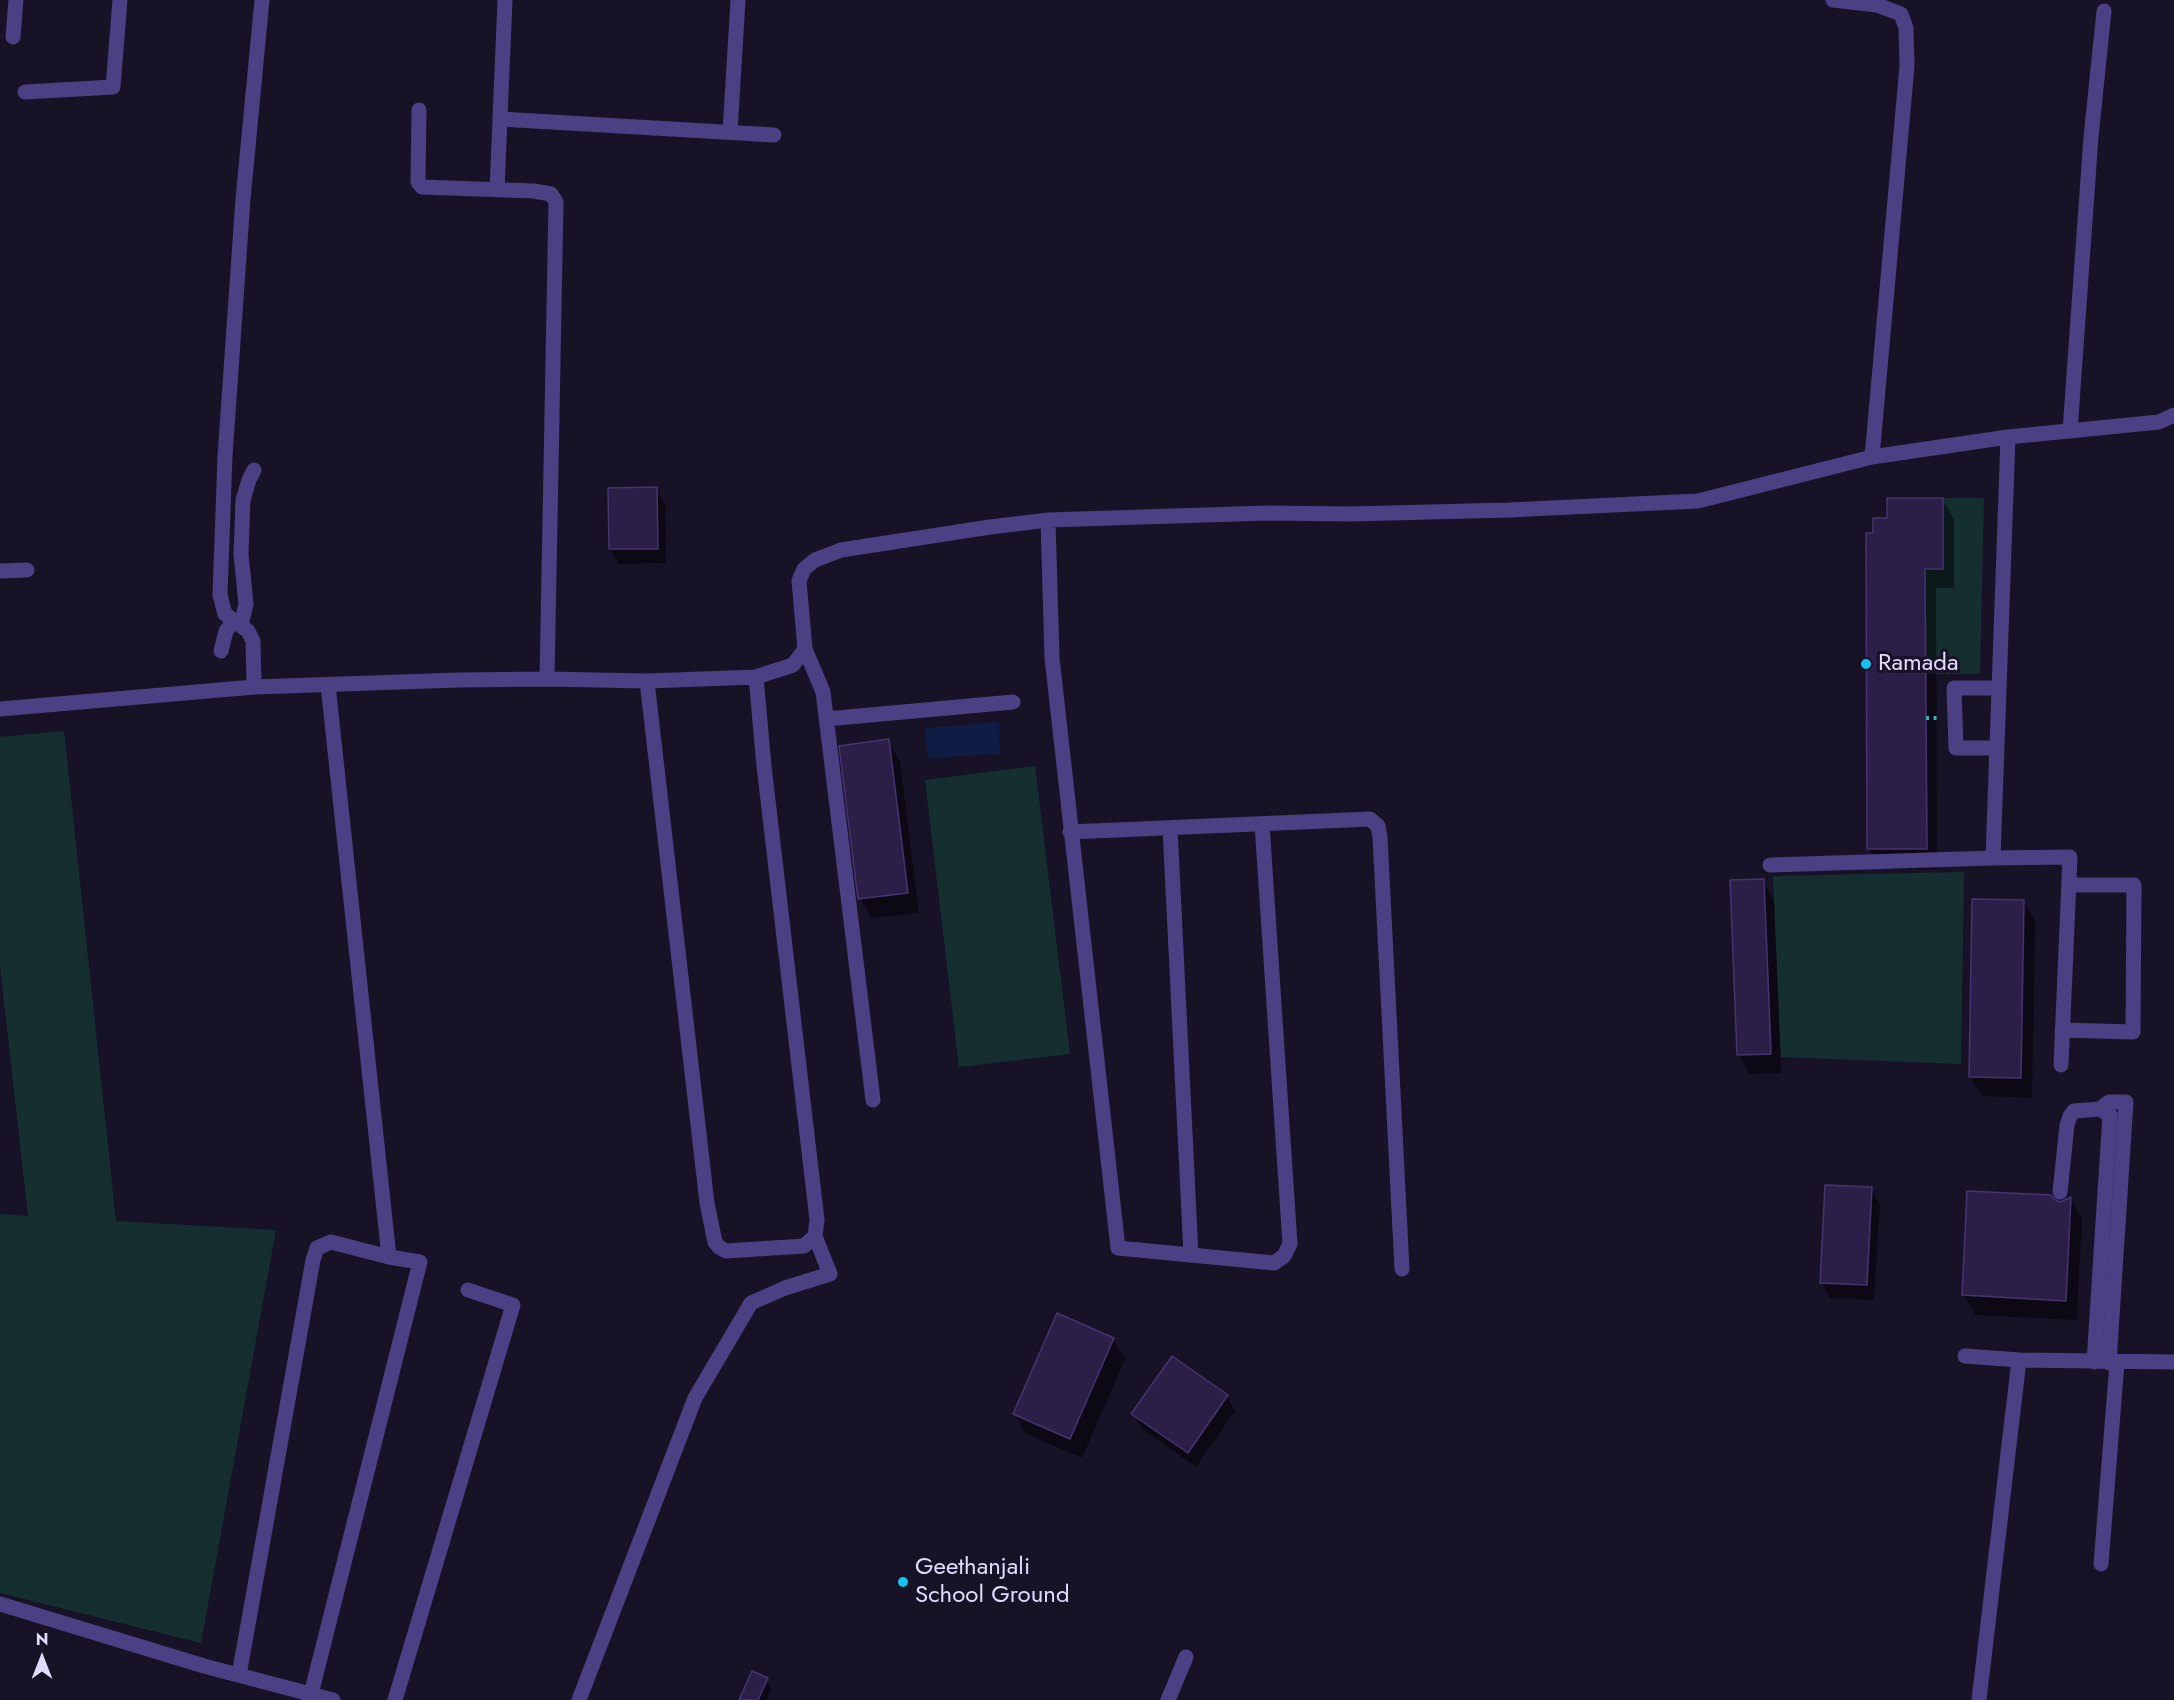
<!DOCTYPE html>
<style>
body{margin:0}
#map{position:relative;width:2174px;height:1700px;overflow:hidden;background:#181227;font-family:Jost,sans-serif}
canvas{display:block}
.north{position:absolute;left:12px;top:1628px;width:60px;height:60px;-webkit-text-stroke:4px #181227;paint-order:stroke;rotate:0deg;font-size:16px;font-weight:700;line-height:24px;text-align:center;color:#e2dbfc}
.north::after{content:'';display:block;margin:auto;width:21px;height:27px;background:#e2dbfc;clip-path:polygon(50% 0,100% 100%,50% 72%,0 100%)}
</style>
<div id="map">
<canvas width="2174" height="1700"></canvas>
<div class="north">N</div>
</div>
<script>
const c = document.querySelector('canvas').getContext('2d');
c.lineJoin = 'round';
function paint(path, color) {
  c.fillStyle = color;
  c.fill(path, 'evenodd');
}
function strokePath(path, color, width, dash) {
  c.strokeStyle = color;
  c.lineWidth = width;
  c.lineCap = dash ? 'butt' : 'round';
  c.setLineDash(dash || []);
  c.stroke(path);
}
function drawText(font, color, halo, rows, align = 'center') {
  c.font = font + ' Jost,sans-serif';
  c.lineWidth = 6;
  c.setLineDash([]);
  c.textBaseline = 'middle';
  c.strokeStyle = halo;
  c.fillStyle = color;
  for (const [text, x, y, turn = 0] of rows) {
    c.save();
    c.translate(x, y);
    c.rotate((+turn || 0) * Math.PI / 180);
    c.textAlign = isNaN(turn) ? turn : align;
    if (halo) c.strokeText(text, 0, 0);
    c.fillText(text, 0, 0);
    c.restore();
  }
}
const green = new Path2D(`
 M1943 498H1984L1980 674H1926L1925 569 1943 568Z
 M64 731 116 1221 276 1230 201 1643 0 1593V1214L28 1216 0 966V737Z
 M1035 766 1070 1054 959 1067 925 780Z
 M1964 872 1961 1064 1781 1057 1773 876Z`);
const water = new Path2D(`
 M999 722 1000 754 928 758 925 728Z`);
const shadow = new Path2D(`
 M656 489 665 504 666 563 619 564 610 549 609 490Z
 M1942 499 1954 519V588H1936L1937 869H1880L1869 849 1867 534H1875L1889 519Z
 M888 741 900 761 919 913 871 918 860 898Z
 M1763 881 1774 901 1781 1073 1750 1074 1738 1054Z
 M2024 901 2035 921 2032 1098 1982 1096 1970 1076Z
 M1871 1189 1880 1204 1874 1300 1830 1298 1822 1283Z
 M2071 1198 2082 1218 2077 1320 1975 1315 1964 1295 2059 1203Z
 M1113 1339 1125 1359 1082 1458 1026 1434 1015 1414Z
 M1227 1396 1235 1411 1196 1467 1142 1429 1133 1414Z
 M766 1679 772 1689 767 1700H741Z`);
const building = new Path2D(`
 M657 487 658 549H609L608 488Z
 M1887 498H1943V569H1925L1927 849H1867L1866 533H1873V518H1887Z
 M889 739 908 893 858 899 839 746Z
 M1764 879 1771 1054 1737 1055 1730 880Z
 M1972 899 2024 900 2021 1078 1969 1077Z
 M1825 1185 1872 1187 1867 1285 1820 1283Z
 M1967 1191 2051 1195 2054 1199 2060 1202 2071 1197 2066 1301 1962 1295Z
 M1057 1313 1114 1338 1070 1439 1013 1414Z
 M1172 1356 1228 1395 1188 1453 1131 1414Z
 M752 1671 768 1678 758 1700H739Z`);
const path = new Path2D(`
 M1926 718H1939`);
const minor = new Path2D(`
 M1833 0 1877 5 1901 14 1906 28 1907 66 1872 457
 M13 37 16 0
 M25 92 113 87 120 0
 M419 110 418 182 422 187 534 191 551 194 556 202 547 679
 M500 119 774 135
 M730 132 738 0
 M497 190 505 0
 M2070 431 2091 137 2104 11
 M1048 520 1052 658 1118 1248 1274 1263 1284 1256 1290 1244 1262 824
 M0 571 27 570
 M241 626 246 604 241 554 243 500 249 480 254 470
 M805 649 823 692 873 1100
 M221 651 226 631 233 622
 M647 681 707 1203 715 1242 719 1247 726 1251 804 1246 815 1236 817 1220 764 766 756 677
 M254 687 253 641 248 631 225 614 220 595 225 456 243 199 262 0
 M0 709 254 687 458 680 547 679 647 681 756 677 793 665 805 649 799 581 804 569 815 560 841 550 990 527 1048 520 1268 513 1349 514 1509 510 1698 501 1872 457 2008 437 2159 422 2174 415
 M826 719 1013 702
 M1997 748H1956L1954 688H1999
 M1170 828 1191 1255
 M1070 832 1370 819 1378 826 1380 837 1402 1269
 M1993 858 2070 857 2061 1065
 M1770 865 1993 858 2008 437
 M2062 1030 2133 1032 2134 885H2069
 M2060 1192 2067 1125 2070 1116 2074 1111 2100 1109 2109 1102H2126L2109 1363
 M1965 1356 2019 1360 2174 1362
 M2094 1362 2110 1115 2100 1109
 M2101 1564 2117 1363
 M0 1604 204 1666 333 1700
 M239 1675 313 1260 317 1248 331 1242 389 1257
 M311 1694 420 1262 389 1257 328 685
 M395 1700 513 1305 468 1290
 M579 1700 695 1398 751 1303 785 1288 830 1274 815 1236
 M1168 1700 1186 1657
 M1979 1700 2019 1360`);
const markers = [
 [1866,664,6,"#15c2ef"],
 [903,1582,6,"#15c2ef"]
];
const poiNames = [
 ["Ramada",1878,664],
 ["Geethanjali",915,1568],
 ["School Ground",915,1596]
];
paint(green, '#152f31');
paint(water, '#0f1c44');
paint(shadow, '#0007');
paint(building, '#2b1f47');
strokePath(building, '#463371', 1.5);
strokePath(path, '#39adb2', 4, [3, 4.5]);
strokePath(minor, '#4a4083', 15);
for (const [x, y, r, color] of markers) {
  const dot = new Path2D();
  dot.arc(x, y, r, 0, 2 * Math.PI);
  c.fillStyle = color;
  c.fill(dot);
  strokePath(dot, '#181227', 2);
}
drawText('24px', '#e2dbfc', '#181227', poiNames, 'left');
</script>
